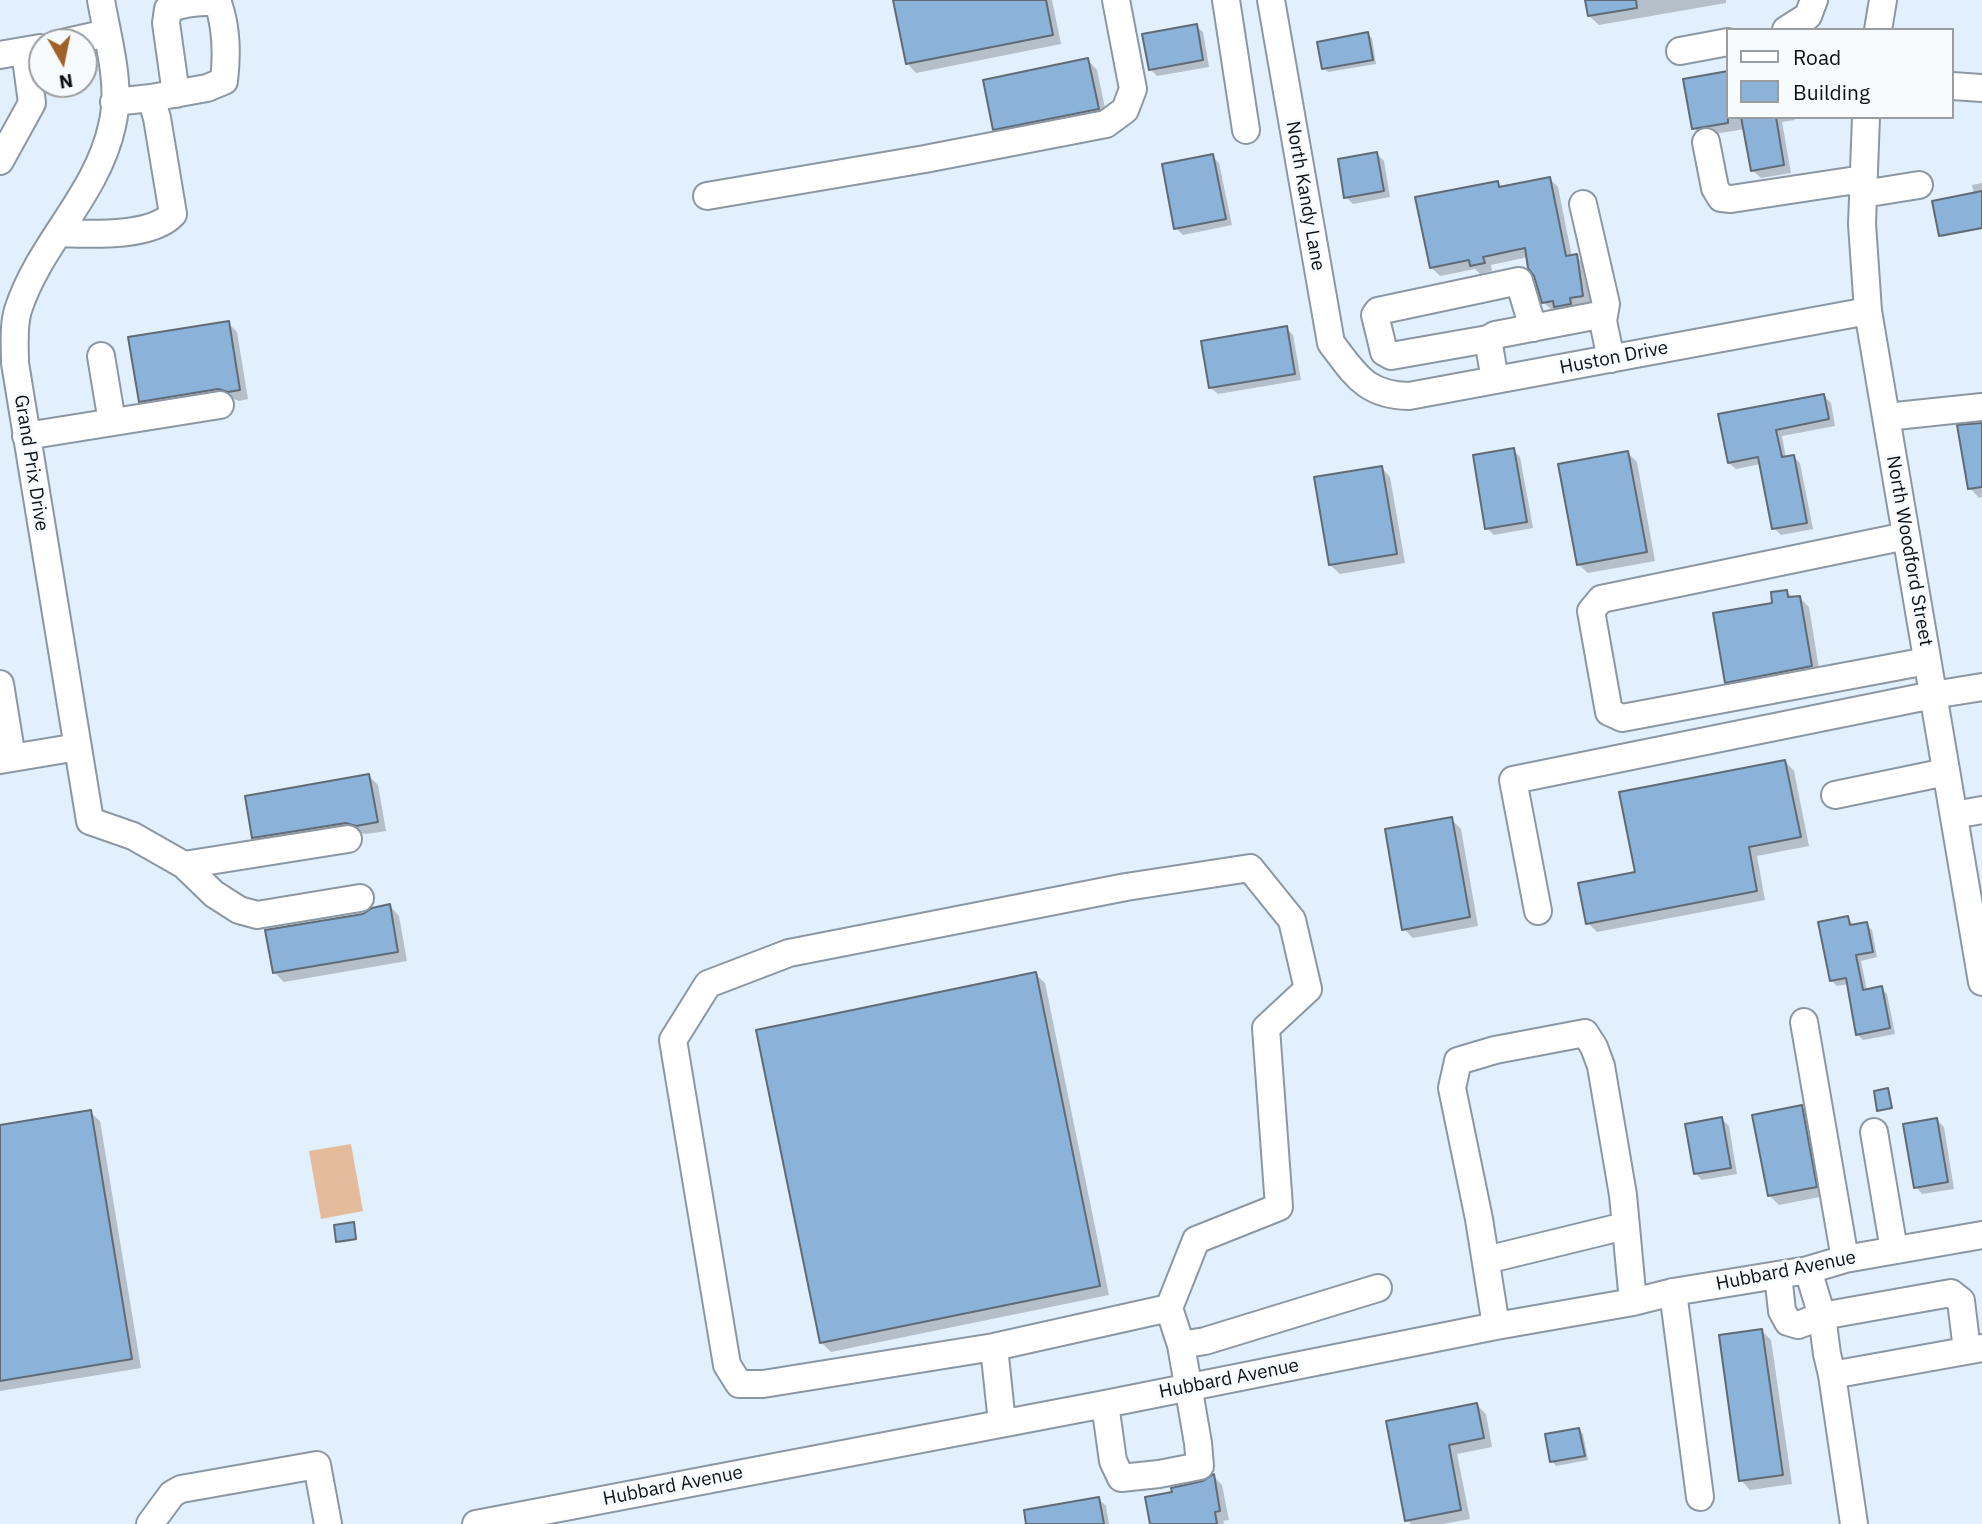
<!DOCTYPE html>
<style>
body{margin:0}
#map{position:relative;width:1982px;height:1524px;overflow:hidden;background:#e2effc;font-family:"IBM Plex Sans",sans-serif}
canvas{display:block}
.legend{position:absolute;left:1726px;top:28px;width:228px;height:91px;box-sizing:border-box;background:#f8fbfe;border:2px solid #9a9da0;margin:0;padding:9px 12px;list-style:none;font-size:21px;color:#0c1014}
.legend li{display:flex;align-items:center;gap:14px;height:35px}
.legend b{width:35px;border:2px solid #9a9da0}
.north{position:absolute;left:28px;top:28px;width:70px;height:70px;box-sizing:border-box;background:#f8fbfe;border:2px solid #9a9da0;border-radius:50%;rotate:171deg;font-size:19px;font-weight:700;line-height:28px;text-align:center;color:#0c1014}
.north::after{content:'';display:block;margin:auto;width:24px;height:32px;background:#a06228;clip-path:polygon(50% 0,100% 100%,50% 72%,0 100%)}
</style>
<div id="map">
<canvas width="1982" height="1524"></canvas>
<ul class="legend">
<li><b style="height:9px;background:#fff"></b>Road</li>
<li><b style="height:19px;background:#8bb3d9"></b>Building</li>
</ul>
<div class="north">N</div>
</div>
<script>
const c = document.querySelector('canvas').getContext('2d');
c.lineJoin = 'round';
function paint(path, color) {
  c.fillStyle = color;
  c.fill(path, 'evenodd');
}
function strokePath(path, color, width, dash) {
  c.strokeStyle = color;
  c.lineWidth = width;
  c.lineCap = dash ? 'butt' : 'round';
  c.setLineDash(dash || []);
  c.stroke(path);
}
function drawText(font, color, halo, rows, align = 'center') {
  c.font = font + ' "IBM Plex Sans",sans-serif';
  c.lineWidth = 6;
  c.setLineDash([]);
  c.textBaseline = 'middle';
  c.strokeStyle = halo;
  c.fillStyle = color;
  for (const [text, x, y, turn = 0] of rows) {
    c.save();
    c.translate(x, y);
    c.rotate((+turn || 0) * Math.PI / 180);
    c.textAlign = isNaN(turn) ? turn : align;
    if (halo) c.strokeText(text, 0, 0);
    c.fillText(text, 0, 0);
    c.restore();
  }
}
const green = new Path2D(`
 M351 1144 363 1211 321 1219 309 1151Z`);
const shadow = new Path2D(`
 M894 0H1052L1061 44 916 73 907 63Z
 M1587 0H1726V3L1599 25 1589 16Z
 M1196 26 1203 32 1209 67 1157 76 1150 69Z
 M1368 34 1372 38 1376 64 1328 72 1324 68Z
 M1088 60 1097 70 1107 118 1004 138 995 129Z
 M1728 73V117H1794L1795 120 1782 122 1791 173 1761 178 1752 170 1745 129 1702 136 1694 128 1685 80Z
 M1377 154 1384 161 1390 197 1353 204 1346 197Z
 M1212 156 1219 163 1232 225 1183 235 1176 228Z
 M1550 179 1558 187 1572 257 1576 256 1585 265 1591 304 1577 306 1578 312 1564 314 1559 309 1552 310 1543 302 1528 257 1491 265 1492 271 1480 274 1475 269 1440 276 1431 267 1498 183 1503 188Z
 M1982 183V229L1942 237 1940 235 1974 195 1972 185Z
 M228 323 237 332 248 399 239 401 232 398 150 411 141 401Z
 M1286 328 1293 335 1301 380 1218 394 1211 388Z
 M1824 396 1831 403 1835 426 1782 436 1786 458 1794 457 1800 463 1813 529 1781 535 1774 528 1761 464 1736 469 1729 463Z
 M1982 425V497L1979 498 1970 488Z
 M1513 450 1520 457 1533 528 1494 535 1487 528Z
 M1628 453 1637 462 1655 561 1588 573 1578 564Z
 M1381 467 1390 477 1405 563 1340 574 1330 565Z
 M1786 591 1793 598 1799 597 1809 607 1820 675 1735 691 1726 682 1774 604Z
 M1785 761 1794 771 1809 846 1757 856 1765 900 1597 932 1588 923Z
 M369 776 378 785 386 831 366 834 356 832 263 847 254 837Z
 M1451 819 1461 829 1478 926 1413 938 1404 929Z
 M390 906 399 916 407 961 284 982 274 972Z
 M1848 918 1854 926 1866 924 1872 930 1877 957 1861 961 1867 991 1881 988 1887 994 1895 1034 1863 1040 1857 1034 1848 984 1837 986 1831 980Z
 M1035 974 1045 983 1109 1295 831 1352 822 1343Z
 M1802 1107 1811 1116 1825 1196 1779 1205 1770 1196Z
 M90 1112 100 1121 141 1368 0 1391V1127Z
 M1722 1119 1729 1126 1737 1174 1702 1180 1695 1173Z
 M1937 1120 1944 1127 1954 1189 1922 1194 1916 1187Z
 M353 1224 357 1240 340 1243 338 1241Z
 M1761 1330 1771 1340 1792 1484 1750 1490 1741 1480Z
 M1477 1405 1486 1414 1492 1447 1457 1454 1470 1519 1443 1524H1411L1407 1520 1388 1422Z
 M1579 1430 1583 1434 1588 1460 1556 1466 1552 1461Z
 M1213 1476 1222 1485 1229 1520 1223 1521 1224 1524H1152L1174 1493 1204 1483Z
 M1099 1499 1106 1506 1109 1524H1028Z`);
const building = new Path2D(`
 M893 0H1046L1053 35 906 64Z
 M1585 0H1636L1637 8 1588 16Z
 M1197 24 1203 60 1149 70 1142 34Z
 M1368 32 1373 60 1322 69 1317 42Z
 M1088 58 1099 109 993 130 983 80Z
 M1728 71V123L1692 129 1683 79Z
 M1741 117H1776L1784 165 1751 171Z
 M1377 152 1384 191 1344 198 1338 159Z
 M1213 154 1226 219 1174 229 1162 164Z
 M1550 177 1566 256 1577 254 1583 296 1570 298 1571 304 1554 307 1553 301 1542 303 1534 276 1528 268 1525 248 1483 257 1485 263 1470 266 1469 260 1430 268 1415 197 1498 181 1499 187Z
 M1982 191V228L1939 236 1932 201Z
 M229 321 240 390 228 392 218 389 139 402 128 337Z
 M1287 326 1295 374 1209 388 1201 341Z
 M1824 394 1829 419 1776 430 1782 457 1794 455 1807 523 1772 529 1758 457 1728 463 1718 414Z
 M1982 423V487L1968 489 1957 425Z
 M1514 448 1527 522 1485 529 1473 455Z
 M1628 451 1647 552 1577 565 1558 464Z
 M1382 466 1397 554 1329 565 1314 477Z
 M1787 590 1788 597 1800 596 1812 666 1725 683 1713 613 1772 603 1771 592Z
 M1785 760 1801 837 1749 847 1757 891 1586 924 1578 883 1635 872 1619 792Z
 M369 774 378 822 356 826 346 823 252 838 245 796Z
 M1452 817 1470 917 1402 930 1385 829Z
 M390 904 398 952 273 973 265 930 363 914 372 908Z
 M1848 916 1850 925 1867 922 1873 952 1856 955 1863 990 1882 986 1890 1028 1856 1035 1846 978 1830 981 1818 922Z
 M1036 972 1100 1286 820 1343 756 1030Z
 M1888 1088 1892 1108 1877 1111 1874 1091Z
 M1802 1105 1817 1187 1768 1196 1752 1115Z
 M91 1110 132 1359 0 1381V1125Z
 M1722 1117 1731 1168 1694 1174 1685 1124Z
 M1937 1118 1948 1182 1914 1188 1903 1124Z
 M354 1222 356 1239 336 1242 334 1225Z
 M1762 1329 1783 1475 1739 1481 1719 1335Z
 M1477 1403 1484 1438 1449 1445 1461 1510 1405 1521 1386 1421Z
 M1579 1428 1585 1456 1550 1462 1545 1434Z
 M1214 1474 1220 1511 1215 1512 1217 1524H1150L1145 1497 1172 1492 1171 1488 1203 1481Z
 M1099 1497 1104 1524H1026L1024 1510Z`);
const minor = new Path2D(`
 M101 0C108 41 122 85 112 126 97 195 39 244 18 310 13 326 15 347 15 363L90 821 133 836 184 865 214 894 239 910 257 915 360 898
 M1226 0 1246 130
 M1271 0 1331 343C1355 374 1365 395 1409 396L1868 311
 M1786 30 1808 16 1814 0
 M1878 30 1883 0
 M67 42 107 33
 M1680 51 1728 42
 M0 55 40 48
 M1952 86 1982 88
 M151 98 207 88 224 81C227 54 227 29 218 3 200 0 185 3 168 9L166 23 176 94
 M1866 117 1862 224 1868 311 1982 982
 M1706 142 1715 188 1721 198 1731 199 1863 179
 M0 161 32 103 25 51
 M1863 194 1919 185
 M707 196 925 159 1106 124 1125 110 1133 89 1116 0
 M1583 204 1606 304 1603 321
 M58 233C89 234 151 238 173 214L157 118 151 98 114 102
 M1488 339 1391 356 1384 352 1375 315 1378 311 1519 281 1533 328
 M101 356 112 422
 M1495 380 1488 339 1495 335 1594 316 1603 321 1611 359
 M1886 417 1982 407
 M26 436 220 405
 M1906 536 1601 599 1591 611 1609 712 1622 718 1927 661
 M0 684 12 758
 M0 760 78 747
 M1835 795 1946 772
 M1954 815 1982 810
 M184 865 348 839
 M1538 911 1513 780 1933 695 1982 687
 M1804 1022 1845 1259
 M1874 1132 1894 1250
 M1486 1260 1625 1226
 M1808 1270 1822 1316 1827 1354 1832 1375 1854 1524
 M1778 1275 1782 1311 1788 1322 1798 1325 1822 1316 1951 1293 1961 1301 1967 1350
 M1673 1292 1700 1497
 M1496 1326 1479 1219 1452 1088 1458 1061 1495 1050 1585 1033 1594 1047 1601 1066 1623 1195 1633 1302
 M1181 1345 1205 1341 1378 1288
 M994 1347 1002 1423
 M1832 1375 1982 1348
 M1105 1404 1113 1461 1121 1478 1159 1474 1200 1466 1198 1443 1181 1345 1169 1308 1196 1240 1279 1207 1266 1028 1308 989 1292 920 1250 868 1126 887 789 953 708 984 673 1040 727 1365 739 1384H763L994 1347 1169 1308
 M150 1524 172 1494 181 1489 317 1465 328 1524
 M476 1524 1105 1404 1496 1326 1633 1302 1673 1292 1808 1270 1845 1259 1982 1235`);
const streetNames = [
 ["North Kandy Lane",1305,196,80],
 ["Huston Drive",1614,358,-11],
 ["Grand Prix Drive",31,463,81],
 ["North Woodford Street",1909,551,80],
 ["Hubbard Avenue",1786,1271,-11],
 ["Hubbard Avenue",1229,1379,-11],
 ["Hubbard Avenue",673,1486,-11]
];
paint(green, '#e4bc9c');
paint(shadow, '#0003');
paint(building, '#8bb3d9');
strokePath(building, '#606b76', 2);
strokePath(minor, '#8b97a3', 30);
strokePath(minor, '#fff', 26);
drawText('19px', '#0c1014', '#f8fbfe', streetNames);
</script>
